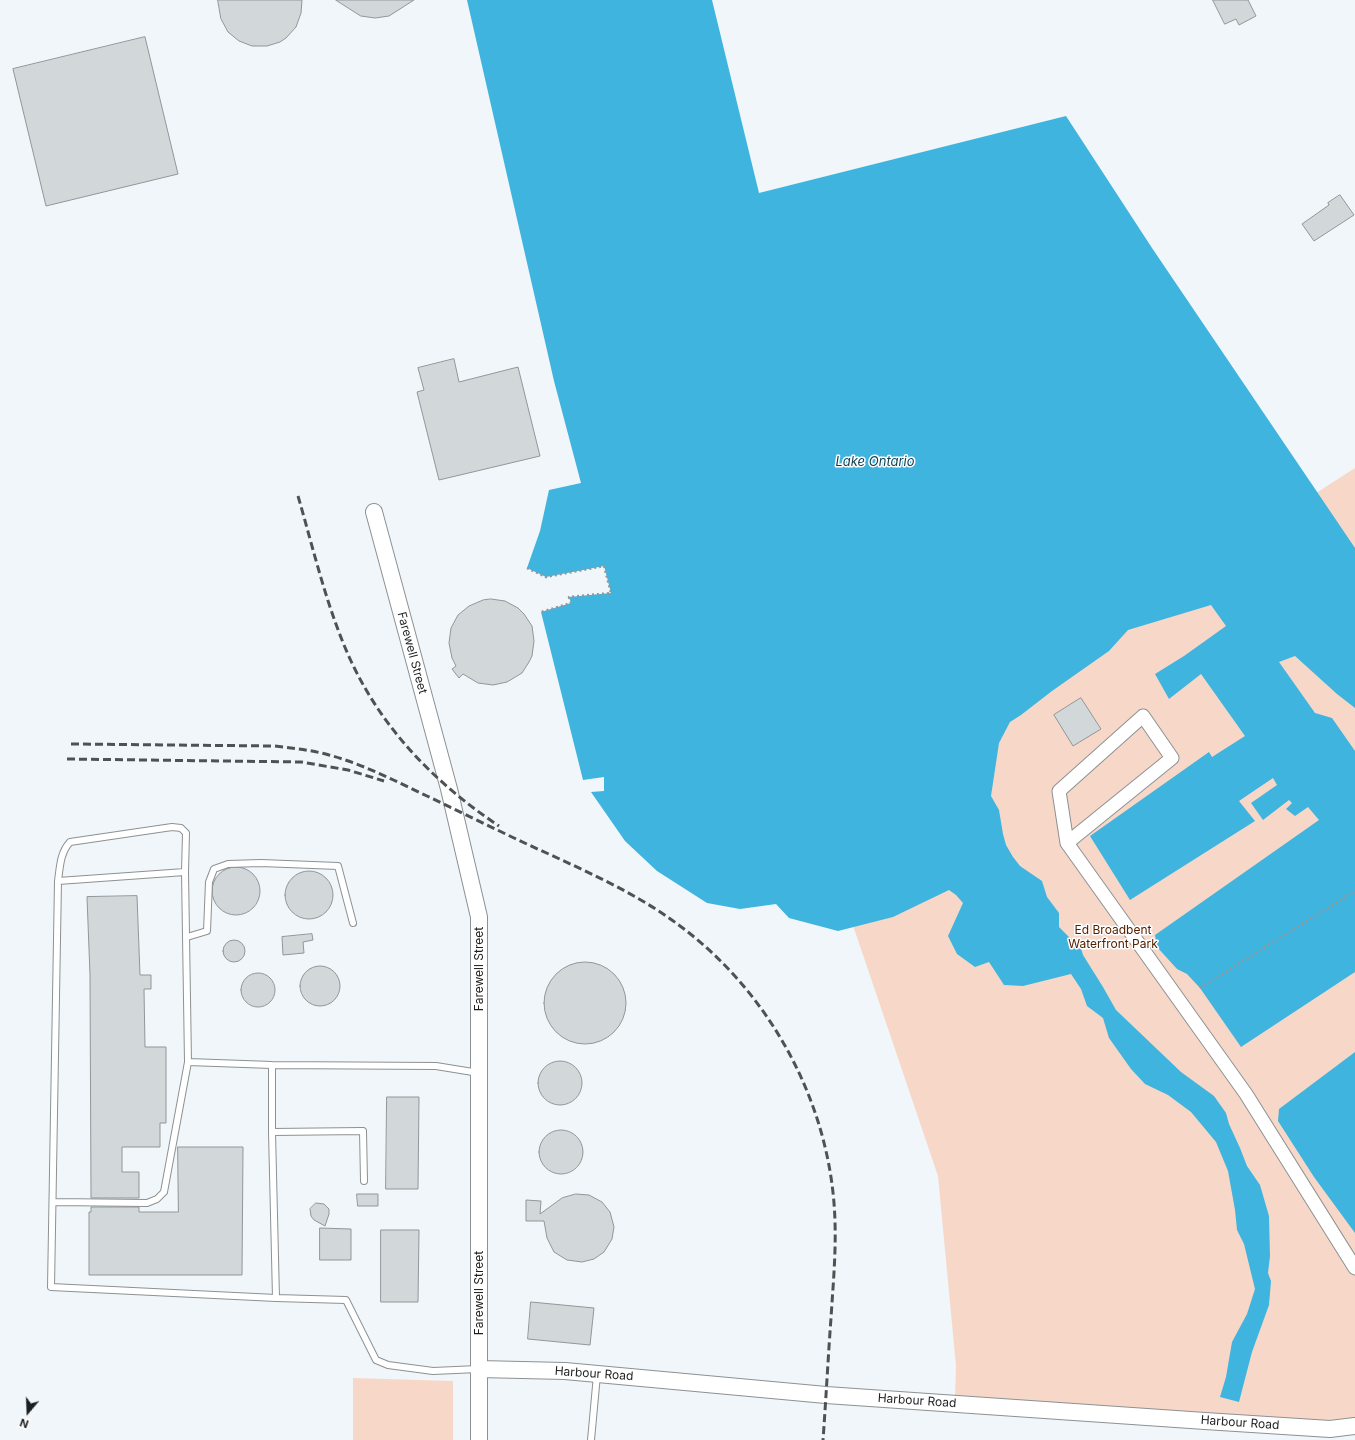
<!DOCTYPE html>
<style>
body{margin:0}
#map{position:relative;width:1355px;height:1440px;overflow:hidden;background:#f0f6f9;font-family:Inter,sans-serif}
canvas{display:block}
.north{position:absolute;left:8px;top:1392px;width:40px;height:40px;-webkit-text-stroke:3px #fff;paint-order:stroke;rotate:199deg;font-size:11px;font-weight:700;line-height:16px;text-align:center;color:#1c1e1f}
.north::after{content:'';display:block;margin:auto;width:14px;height:18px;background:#1c1e1f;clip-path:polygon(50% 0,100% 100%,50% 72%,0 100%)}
</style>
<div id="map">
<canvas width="1355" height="1440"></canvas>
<div class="north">N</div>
</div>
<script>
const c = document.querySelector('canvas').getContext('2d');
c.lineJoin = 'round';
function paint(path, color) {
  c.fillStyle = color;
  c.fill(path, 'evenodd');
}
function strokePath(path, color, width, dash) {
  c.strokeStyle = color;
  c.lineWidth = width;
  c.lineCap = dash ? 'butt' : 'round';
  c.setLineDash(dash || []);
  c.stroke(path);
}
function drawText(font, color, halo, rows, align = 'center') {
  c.font = font + ' Inter,sans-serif';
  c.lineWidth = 3;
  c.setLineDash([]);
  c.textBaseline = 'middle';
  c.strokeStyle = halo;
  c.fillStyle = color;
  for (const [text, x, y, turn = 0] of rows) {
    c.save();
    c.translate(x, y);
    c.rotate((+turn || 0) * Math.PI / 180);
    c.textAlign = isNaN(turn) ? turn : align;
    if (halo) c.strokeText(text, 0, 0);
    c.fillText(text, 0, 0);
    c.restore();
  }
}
const green = new Path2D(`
 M1355 468V1423L955 1397 956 1366 938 1176 843 896 978 711Z
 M353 1378 453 1381V1440H353Z`);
const water = new Path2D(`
 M467 0H712L759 193 1066 116 1152 248 1355 548V708L1337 694 1295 656 1279 662 1315 713 1332 718 1355 751V972L1241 1047 1200 988 1187 974 1177 969 1157 947 1155 935 1319 820 1308 807 1295 816 1286 809 1292 803 1289 800 1263 820 1251 803 1277 785 1273 778 1239 801 1255 821 1130 900 1090 836 1209 752 1212 757 1245 736 1201 674 1169 699 1155 674 1184 656 1226 626 1211 605 1128 630 1109 651 1052 691 1021 715 1010 722 999 743 991 796 999 810 1003 834 1006 845 1013 857 1020 866 1042 881 1047 897 1059 913V927L1071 939 1080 945 1083 955 1103 987 1116 1010 1181 1072 1214 1096 1226 1113 1229 1124 1240 1148 1247 1166 1260 1185 1269 1216 1270 1256 1268 1273 1271 1281 1269 1305 1252 1352 1239 1402 1220 1397 1226 1377 1232 1342 1247 1314 1255 1289 1244 1244 1237 1230 1235 1210 1228 1171 1216 1142 1191 1112 1168 1095 1145 1084 1131 1069 1109 1038 1103 1018 1087 1006 1081 989 1071 974 1023 986 1004 985 989 962 975 967 957 954 948 936 963 903 956 895 949 890 893 917 838 931 789 918 776 904 740 909 707 903 657 871 625 841 591 792 604 791V777L583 780 541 612 571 603 569 597 611 593 604 566 546 577 527 568 540 531 549 490 581 483 554 381Z
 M1355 1052V1233L1314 1177 1278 1121 1279 1109Z`);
const building = new Path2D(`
 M218 0H302L301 13 296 27 286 38 280 42 267 46H252L239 41 228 32 221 19Z
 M336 0H414L389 16 375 18 361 16Z
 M1213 0H1248L1256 16 1239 25 1236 19 1225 24Z
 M145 37 178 174 46 206 13 69Z
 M1340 195 1354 215 1314 241 1302 224 1329 205 1328 203Z
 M454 359 459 382 518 367 540 456 439 480 417 392 424 390 418 368Z
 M491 599 505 601 518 608 524 614 532 626 534 641 532 656 529 662 522 673 507 682 493 685 478 683 463 674 459 678 452 669 456 666 452 658 449 643 451 628 458 615 469 606 483 600Z
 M1081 698 1101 729 1073 746 1054 715Z
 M212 891a24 24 0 1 1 48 0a24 24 0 1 1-48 0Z
 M285 895a24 24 0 1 1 48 0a24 24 0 1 1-48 0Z
 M137 896 140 975H151V989H144L145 1047H166V1123H160V1147H122V1172H139V1198H91L90 975 87 897Z
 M312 934 313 940 303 942 304 953 283 955 282 937Z
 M223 951a11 11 0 1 1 22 0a11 11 0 1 1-22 0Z
 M544 1003a41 41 0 1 1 82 0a41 41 0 1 1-82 0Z
 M300 986a20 20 0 1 1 40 0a20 20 0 1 1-40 0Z
 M241 990a17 17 0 1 1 34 0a17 17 0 1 1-34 0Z
 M538 1083a22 22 0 1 1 44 0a22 22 0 1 1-44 0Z
 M387 1097H419L418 1189H386Z
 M539 1152a22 22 0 1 1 44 0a22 22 0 1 1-44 0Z
 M178 1147H243L242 1275H89V1212H91V1207H139V1212H178Z
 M357 1194H378V1206H358Z
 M576 1194 589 1195 602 1202 610 1212 614 1227 612 1239 604 1252 594 1259 582 1262 567 1260 554 1252 547 1238 544 1221H526V1200L541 1201 540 1214 562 1198Z
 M316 1203 324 1204 329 1209V1214L325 1226 314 1220 311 1216 310 1209Z
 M320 1228 351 1229V1260H320Z
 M381 1230H419L418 1302H381Z
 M531 1302 594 1308 590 1345 528 1339Z`);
const path = new Path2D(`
 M527 568 546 577 604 566 611 593 569 597 571 603 541 612
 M1200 988 1355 891`);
const service = new Path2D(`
 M58 881 185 872
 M187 937 207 931 209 882 214 869 228 864 261 863 338 866 353 923
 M188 1062 272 1065 436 1066 479 1073
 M272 1132 363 1131 364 1181
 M53 1202 147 1203 157 1199 164 1192 188 1062 185 872 186 833 181 828 172 827 70 842C60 853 60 867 58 881L51 1287 276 1298 272 1132V1065
 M276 1298 346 1300 376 1360 388 1365 433 1371 478 1369
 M591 1440 597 1375`);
const minor = new Path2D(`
 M1067 843 1172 758 1143 716 1059 791 1067 843 1246 1094 1355 1268`);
const tertiary = new Path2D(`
 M374 512 449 789 479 917V1440
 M479 1369 565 1371 826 1395 1205 1421 1330 1429 1355 1426`);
const rail = new Path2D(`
 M298 496C314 551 327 609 351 661 383 730 436 784 499 826
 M71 744 274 746C293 748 311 750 329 755 363 764 395 781 427 796 456 810 485 824 514 838 569 864 627 887 676 923 770 991 832 1105 835 1222 836 1254 833 1286 831 1318 828 1359 826 1399 823 1440
 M67 759 301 762 348 770 384 781`);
const streetNames = [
 ["Farewell Street",412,653,75],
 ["Farewell Street",479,969,-90],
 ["Farewell Street",479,1293,-90],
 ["Harbour Road",594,1374,4],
 ["Harbour Road",917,1401,4],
 ["Harbour Road",1240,1423,4]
];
const parkNames = [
 ["Ed Broadbent",1113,930],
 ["Waterfront Park",1113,944]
];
const waterNames = [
 ["Lake Ontario",875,462]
];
paint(green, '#f7d8c8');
paint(water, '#3eb4de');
paint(building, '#d2d8da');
strokePath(building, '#919699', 1);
strokePath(service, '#8c9194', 8);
strokePath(minor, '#8c9194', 15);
strokePath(tertiary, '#8c9194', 18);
strokePath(path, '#939799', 2.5, [2, 3]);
strokePath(service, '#fff', 6);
strokePath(minor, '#fff', 13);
strokePath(tertiary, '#fff', 16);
strokePath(rail, '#4f5253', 3, [8, 4]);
drawText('12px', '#1c1e1f', '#fff', streetNames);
drawText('12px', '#542000', '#fff', parkNames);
drawText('italic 13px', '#0c3f51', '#fff', waterNames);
</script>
